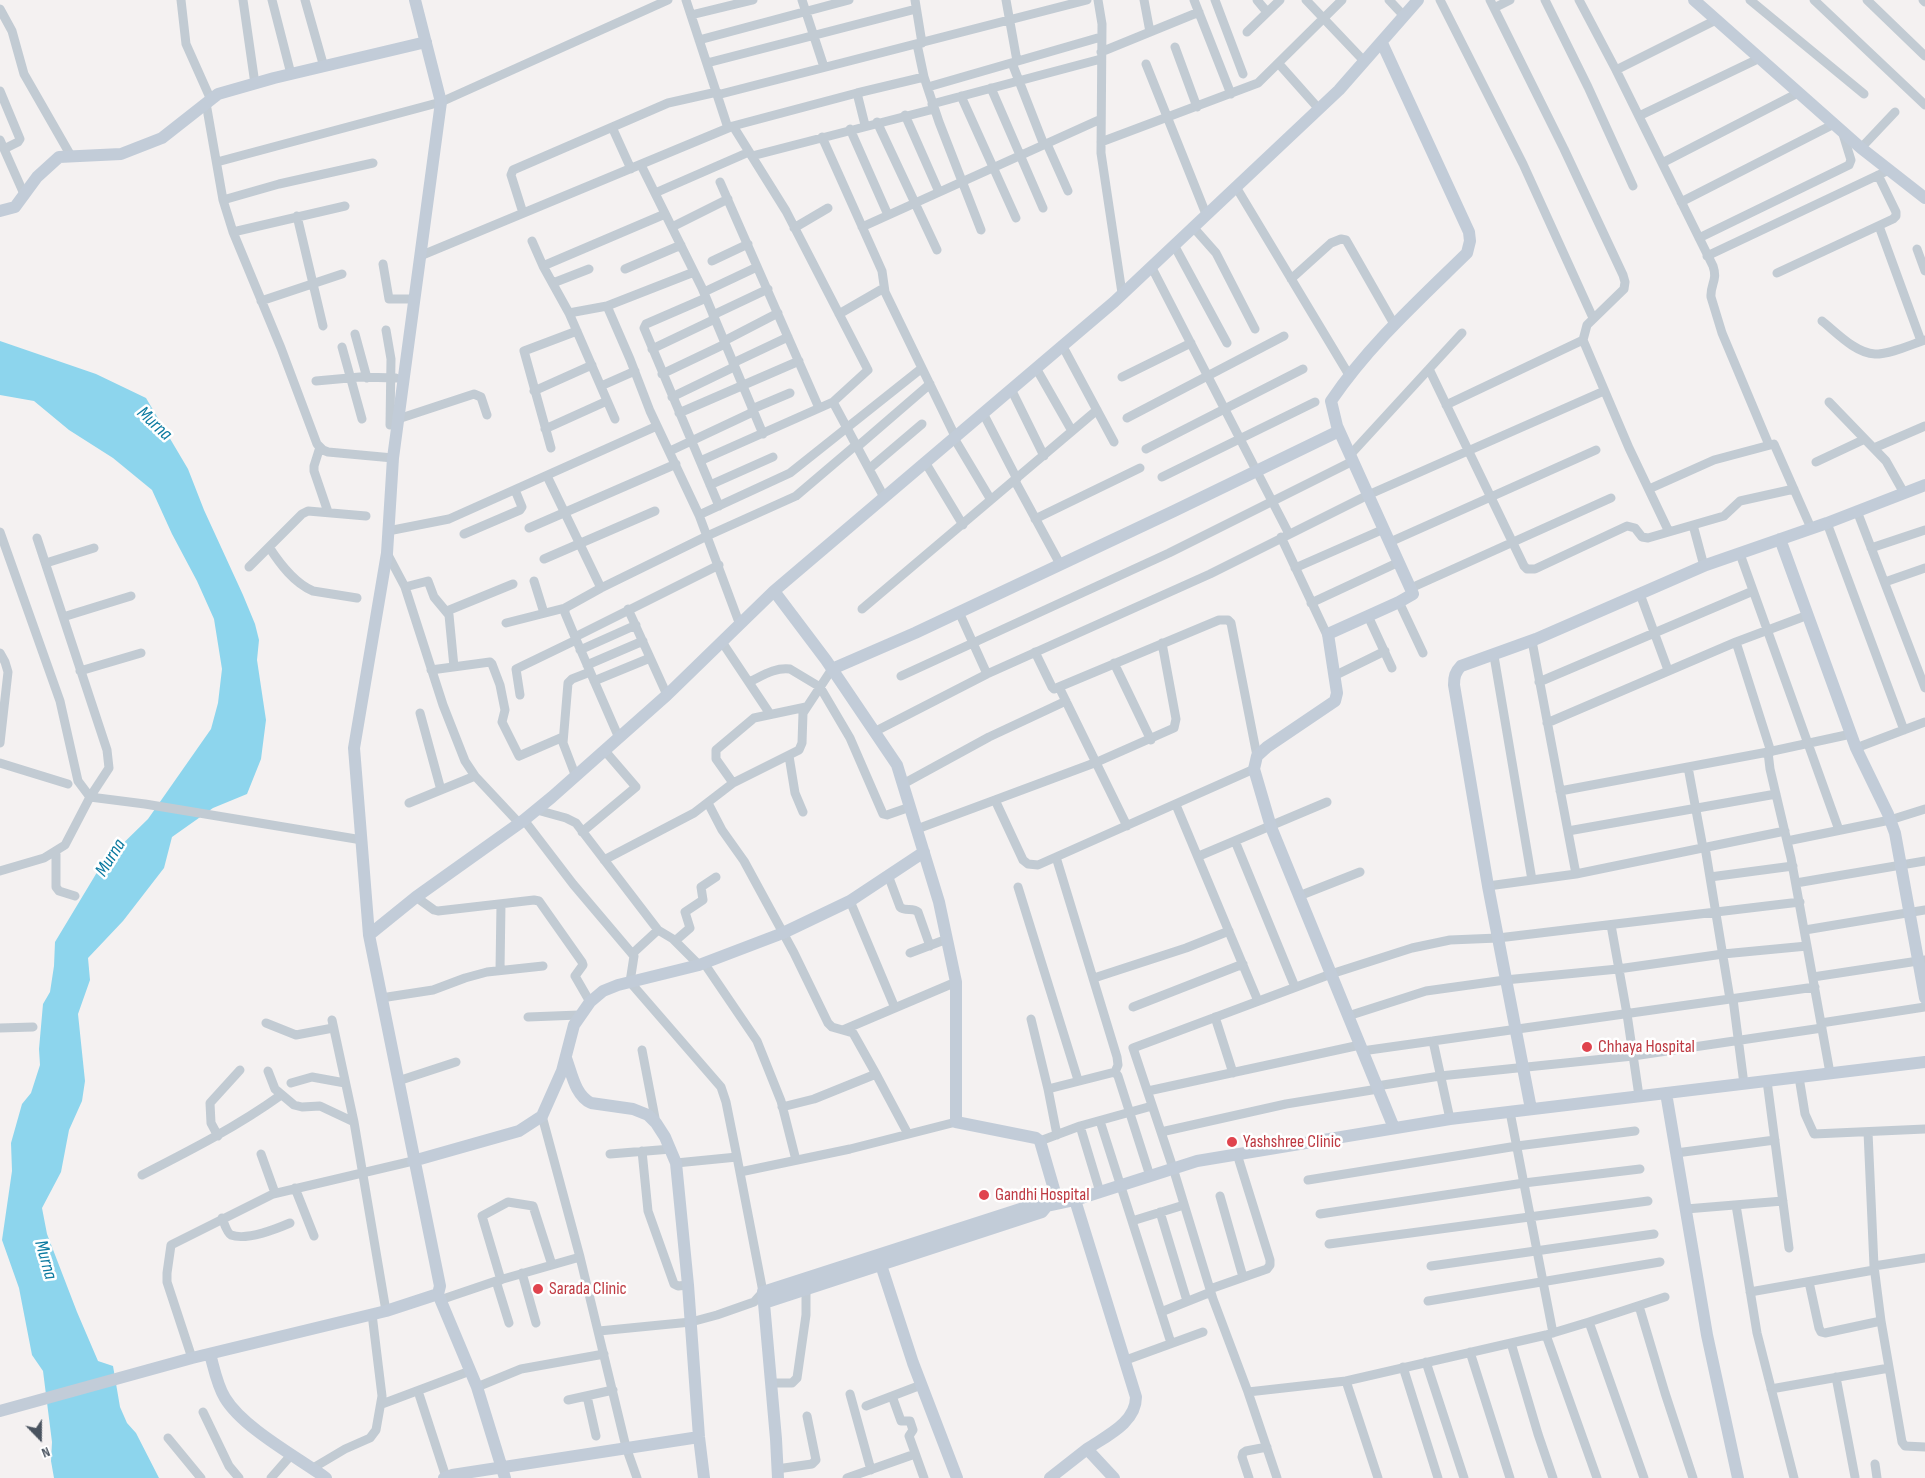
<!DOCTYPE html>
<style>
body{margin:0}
#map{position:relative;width:1925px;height:1478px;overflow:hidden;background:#f4f1f1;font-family:"Sofia Sans Condensed",sans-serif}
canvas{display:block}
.north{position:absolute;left:15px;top:1413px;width:50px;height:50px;-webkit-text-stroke:4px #fff;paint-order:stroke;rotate:158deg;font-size:14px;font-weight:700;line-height:20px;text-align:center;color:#49535f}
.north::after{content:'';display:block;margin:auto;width:18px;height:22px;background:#49535f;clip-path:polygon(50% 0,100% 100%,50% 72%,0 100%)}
</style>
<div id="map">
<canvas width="1925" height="1478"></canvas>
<div class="north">N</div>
</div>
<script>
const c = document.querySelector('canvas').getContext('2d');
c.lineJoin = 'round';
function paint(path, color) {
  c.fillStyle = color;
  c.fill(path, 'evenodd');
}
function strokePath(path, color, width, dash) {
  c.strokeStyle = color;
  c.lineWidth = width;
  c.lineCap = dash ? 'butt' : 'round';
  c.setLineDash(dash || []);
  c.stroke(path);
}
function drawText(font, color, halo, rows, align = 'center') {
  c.font = font + ' "Sofia Sans Condensed",sans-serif';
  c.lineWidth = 5;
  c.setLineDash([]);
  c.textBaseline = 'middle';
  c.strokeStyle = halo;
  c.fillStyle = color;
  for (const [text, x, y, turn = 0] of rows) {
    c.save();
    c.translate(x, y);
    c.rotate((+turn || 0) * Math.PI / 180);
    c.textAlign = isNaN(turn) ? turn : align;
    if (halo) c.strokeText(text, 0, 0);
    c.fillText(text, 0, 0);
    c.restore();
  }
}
const water = new Path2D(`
 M0 341 96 374 146 398 188 469 204 510 243 595 255 624 259 640 257 660 266 720 261 759 247 794 213 808 172 837 164 868 123 921 88 958 90 980 78 1014 85 1081 82 1101 69 1130 61 1172 42 1208 47 1234 77 1312 98 1361 113 1366 120 1407 127 1423 136 1433 159 1478H54L51 1461 52 1442 43 1371 32 1355 19 1288 2 1240 12 1171 11 1143 22 1104 31 1093 40 1065 39 1049 43 1004 50 992 54 966 55 942 102 864 148 819 211 729 218 703 222 669 214 619 197 581 172 534 152 490 113 458 69 430 34 401 0 395Z`);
const street = new Path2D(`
 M181 0 186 44 211 100
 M243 0 255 84
 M272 0 291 74
 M305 0 324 67
 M686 0 728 128
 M802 0 824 67
 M915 0 922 43
 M1006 0 1017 61
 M1098 0 1102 24 1101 153 1122 293
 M1144 0 1150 32
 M1194 0 1231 94
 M1215 0 1243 74
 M1257 0 1267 12
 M1306 0 1364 61
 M1389 0 1404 16
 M1440 0 1523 164 1593 318
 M1490 0 1564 149 1623 275 1625 282 1624 289 1587 325 1583 340 1629 448 1669 532
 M1545 0 1588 87 1633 186
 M1579 0 1616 70 1713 266C1718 281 1710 284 1711 297L1722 333 1769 445
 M1750 0 1864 94
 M1814 0 1925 105
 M1867 0 1925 56
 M1923 0 1925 2
 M1494 8 1510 0
 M0 9 12 31 24 74 71 156
 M691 15 753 0
 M1247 32 1280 0
 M699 40 849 0
 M917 44 924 77
 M1175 47 1197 107
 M1101 52 1199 12
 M707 63 916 9
 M1012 63 1044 145
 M1146 64 1206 214
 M1279 64 1319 109
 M1616 70 1716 20
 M928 87 1101 37
 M991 88 1043 208
 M0 91 20 139 18 142 4 149
 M857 93 865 125
 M717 95 1087 0
 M961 96 1016 218
 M206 103 223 200 233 232 281 348 317 444 323 450 328 452 393 458
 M932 104 1101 59
 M905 115 939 192
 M1639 116 1760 58
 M877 122 937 250
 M733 126 857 93 924 77 939 122 981 230
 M612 127 631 169
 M850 129 888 215
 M822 137 882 271 885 292 955 436
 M0 140 24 194
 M1101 142 1258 83 1342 0
 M1047 144 1068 191
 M1861 148 1895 112
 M752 156 934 109
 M217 162 441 102 668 0
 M1662 163 1798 93
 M641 165 702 288 763 434
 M720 182 819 408
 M1236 187 1349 375
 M655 193 749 152
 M223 200 279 184 373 163
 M1681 202 1834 124
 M523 213 511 175 513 170 668 103 717 92
 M297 216 323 326
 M1879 226 1921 341
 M672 227 728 199
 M862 227 1101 119
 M1193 227 1216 253 1255 329
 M794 228 828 208
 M233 232 345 206
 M1699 238 1849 165 1851 160 1842 131
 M532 241 543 266 569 313 607 306 630 359 650 411 699 515 740 625
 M1174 245 1227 343
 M1917 249 1925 271
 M420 256 733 126 786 211 868 370 833 402 884 497
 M1707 256 1889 170
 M712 261 748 244
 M383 264 389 299H414
 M543 266 665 214
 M1151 266 1289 534
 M625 269 681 245
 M1777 273 1893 219 1896 216V212L1878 175
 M1291 279 1331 243 1341 239 1346 240 1394 324
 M553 283 589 269
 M704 292 757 267
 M706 298 646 324 644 328 719 506
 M261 301 342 274
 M607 306 694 272
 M569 313 615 419
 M839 314 884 288
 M713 315 768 289
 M1822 321C1836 332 1855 353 1875 354 1891 354 1910 345 1925 340
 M386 330 391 359 390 425
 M355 334 367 378
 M724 341 778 313
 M1062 345 1114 442
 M342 347 362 419
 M652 349 715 319
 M733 363 788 337
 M1036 368 1072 431
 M1429 369 1524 566 1527 569H1535L1627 526 1635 528 1642 537 1648 538 1724 516 1740 501 1794 489
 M662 374 725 344
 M1122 377 1191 343
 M316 381 360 377 396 378
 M601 386 635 371
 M1011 389 1044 456
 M534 391 592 365
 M672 397 734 367
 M1829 402 1886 461 1904 493
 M1446 405 1583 340
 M752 409 790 393
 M679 413 799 361
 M983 413 1017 479
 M1127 418 1284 336
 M398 419 474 394 481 397 487 415
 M545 429 607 401
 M954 438 991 500
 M320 447 314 466V471L328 512
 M857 447 930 384
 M551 448 524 351 577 331
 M1874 448 1925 426
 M1146 449 1303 369
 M670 451 753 412
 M1350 455 1462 333
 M700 461 833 402
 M925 462 963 525
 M1816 462 1865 439
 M869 469 922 424
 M547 476 601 588
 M1162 477 1315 402
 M1015 481 1060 564
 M710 485 773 457
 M1649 489 1714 460 1774 444 1811 528
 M1857 511 1925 688
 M699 515 790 473 922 368
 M1035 519 1140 468
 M1827 523 1904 730
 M1693 525 1704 566
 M529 528 676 464
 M388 531 449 519 657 426
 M0 532 60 701 78 781 90 797 145 804 362 840
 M464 534 520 510 522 507 515 490
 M1281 537 1327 635
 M1390 542 1596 450
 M269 547C280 564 294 583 313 591L357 598
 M1871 548 1925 530
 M387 553 405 587 443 705 465 761 475 776 519 823
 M1740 554 1839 830
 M544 559 655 511
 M46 563 94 548
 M249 567 302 514 308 511 366 516
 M1295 568 1384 529
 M534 581 544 613
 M1885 582 1925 568
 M405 587 428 581 434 597 449 615 454 667
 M1411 588 1611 498
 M1640 594 1668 670
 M1399 602 1423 653
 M1311 603 1399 562
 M628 609 667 695
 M862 609 1097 410
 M447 611 513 584
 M959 612 987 674
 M1368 616 1392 668
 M63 617 131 596
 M506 623 565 608
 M575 637 719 565
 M1532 641 1576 874
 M722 642 770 714
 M1736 642 1771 752
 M1162 643 1176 719 1174 728 1097 762 995 800 1023 860 1028 864 1038 865 1254 769
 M580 650 636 625
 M1035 652 1052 687 1054 689 1219 620H1228L1231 623 1257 756
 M0 653 5 662 8 672 0 743
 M1494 656 1532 880
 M1114 663 1151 740
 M587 665 643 641
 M431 670 490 662 492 664 500 685 505 710 502 722 519 756 563 737
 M80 671 141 653
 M901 676 1169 553 1353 461
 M1334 676 1385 651
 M594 681 650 658
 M749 682C762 676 775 667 790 669L820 687 850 738 883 814 887 815 910 807
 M1539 682 1753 591
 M1059 687 1127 826
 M520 695 516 669 576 640
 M420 713 441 790
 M1547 723 1736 642 1808 615
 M874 732 987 674 1210 574 1368 495 1604 391
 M619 738 575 637 565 613V608L601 588 707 536 796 496 856 445
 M1856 748 1925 722
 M1768 752 1770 769 1791 858 1830 1073
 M789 756 795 793 803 812
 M0 763 68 784
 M1688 767 1703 848
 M576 777 563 743 568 683 572 679 590 672
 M733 783 716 759V750L754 718 806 707
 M903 784 989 737 1066 701
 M1560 791 1768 752 1851 734
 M409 803 475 776
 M708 803 722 830 744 861 794 953 828 1023 832 1027 853 1033 876 1074 908 1134
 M1176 805 1258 1001
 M537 810 566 818 576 823 658 930 673 939 699 965
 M524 820 573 884 634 956 630 982 721 1087 726 1102 737 1157
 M917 829 995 800
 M1568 831 1776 794
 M582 832 636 787 605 751
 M1235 841 1295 987
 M1787 841 1890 820 1925 809
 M1705 847 1730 999
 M56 852V887L59 891 75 896
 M1199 856 1327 802
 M1056 857 1117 1057 1118 1065 1115 1072
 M604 860 694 813 733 783 799 750 802 743 803 713 832 669
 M0 871 44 858 65 845 90 797 109 768 107 750 37 538
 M888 875 900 907C905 912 913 907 918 912L930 946
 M1710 877 1793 866
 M1796 883 1925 861
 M1488 886 1576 874 1785 831
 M1018 887 1078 1080
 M1299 896 1360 872
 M416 897 434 910 438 911 534 900 539 901 582 962 583 965 575 976 590 1002
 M850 901 895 1008
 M1611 925 1627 1014 1639 1096
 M1805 930 1925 910
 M675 941 690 928 685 912 703 900 701 887 716 877
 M910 953 947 939
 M632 954 658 930
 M704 963 757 1041 781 1101 796 1160
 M500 970 501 904
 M1813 977 1925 960
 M1094 978 1186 948 1229 931
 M381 998 433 990 465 978 487 972 543 966
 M1733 999 1744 1084
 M1133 1007 1243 964
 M1348 1016 1426 991 1505 980 1618 969 1723 954 1807 946
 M528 1017 579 1015
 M1215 1017 1233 1073
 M1031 1019 1048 1089 1057 1135
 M332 1020 354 1122 386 1311
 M266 1023 296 1035 333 1028
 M1821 1023 1925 1007
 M0 1028 33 1027
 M843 1030 956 982
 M1433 1041 1450 1119
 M642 1050 656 1123
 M1362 1051 1815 987
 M268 1071 275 1089 294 1105 302 1107 320 1106 354 1122
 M1799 1077 1805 1114 1814 1134 1925 1129
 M398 1081 456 1062
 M1767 1081 1789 1248
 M291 1083 312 1077 345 1083
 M1377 1086 1440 1076 1633 1056 1822 1028
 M1048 1089 1115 1072 1118 1076 1150 1176
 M1148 1091 1360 1045
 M782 1107 814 1099 876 1074
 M1510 1112 1553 1333
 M1100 1121 1171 1343
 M1080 1126 1100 1192
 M1161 1132 1286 1104 1378 1089
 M1868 1132 1874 1266 1925 1258
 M218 1136 211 1123 210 1103 240 1070
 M1040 1141 1080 1126 1152 1106
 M642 1151 648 1211 674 1284 678 1286 688 1285
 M1676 1153 1775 1140
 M261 1154 275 1193
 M610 1154 671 1149
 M740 1172 850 1149 956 1122
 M142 1175C191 1150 238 1126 281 1095
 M1308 1180 1517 1146 1635 1131
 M295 1188 314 1236
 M1220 1196 1243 1277
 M1736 1205 1757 1333 1794 1478
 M1686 1209 1783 1201
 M1160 1212 1187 1301
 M1320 1214 1524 1183 1640 1169
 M222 1218C224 1223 227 1233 231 1235 247 1241 276 1229 290 1223
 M1132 1221 1184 1205
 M1329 1244 1648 1201
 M580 1257 626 1447 637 1478
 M1431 1266 1654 1234
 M1874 1266 1881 1321 1902 1442 1905 1446 1925 1447
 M522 1273 536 1323
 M501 1280 482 1216 508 1202 533 1206 552 1265
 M496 1281 509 1323
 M1809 1282 1819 1328 1821 1332 1825 1333 1881 1321
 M1210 1289 1267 1269 1270 1265V1260L1237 1154
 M1750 1292 1874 1270
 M440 1300 496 1281 580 1257 542 1116
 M1428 1301 1660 1262
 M1639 1306 1665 1393 1693 1478
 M1161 1312 1211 1292
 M1589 1322 1665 1297
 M599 1331 691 1322 717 1315 754 1302 763 1292 737 1157 676 1163
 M1546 1335 1597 1478
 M1511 1343 1538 1434 1553 1478
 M1470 1352 1510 1478
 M192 1358 167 1282V1273L171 1245 273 1194 413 1161
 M1126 1360 1203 1332
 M1426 1362 1464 1478
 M1403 1367 1438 1478
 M1836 1377 1855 1477
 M771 1383H792L797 1378 806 1315V1290
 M477 1387 521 1369 604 1354
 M1771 1389 1889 1368
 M418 1391 446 1477
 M1248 1392 1346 1381
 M850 1394 871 1470
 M587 1396 596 1436
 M892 1396 901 1421H910L913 1430 909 1436 924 1478
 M568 1400 613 1390
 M382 1404 470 1371
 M866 1406 921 1385
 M203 1412 229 1466 239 1478
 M168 1438 201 1478
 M1875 1464 1877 1478
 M313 1468 345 1449 370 1438 376 1430 382 1396 372 1314
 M777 1469 812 1464 816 1460 807 1416
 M271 1478 292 1454
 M847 1478 915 1454
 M1249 1478 1242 1457 1243 1453 1246 1451 1267 1447
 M1277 1478 1248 1392 1213 1299 1173 1168 1133 1048 1331 974 1412 948 1450 940 1498 938 1800 902
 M1378 1478 1346 1381 1546 1335 1589 1322 1644 1478`);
const secondary = new Path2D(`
 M1694 0 1861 148 1925 198
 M1382 43 1469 232 1470 241 1467 253C1419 300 1369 345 1331 401L1337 426 1413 594 1399 602 1328 634 1337 693 1335 701 1267 747 1257 756 1254 769 1271 827 1394 1128
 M0 211 15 207 37 177 59 157 121 154 162 138 218 94 274 78 426 42
 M1780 539 1856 748 1888 814 1895 833 1925 998
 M774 591 826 660 897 765 939 902 956 982V1122L1036 1138 1040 1141 1058 1203
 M832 669 915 633 1174 511 1339 431
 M369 935 354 748 387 553 393 458 441 102 415 0
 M566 1058C572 1074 575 1095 591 1103L633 1109 648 1115 656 1123 665 1137 676 1163 688 1285 699 1437 704 1478
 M1666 1093 1707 1335 1738 1478
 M1531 1109 1488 886 1454 685C1454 677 1455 672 1461 666L1536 639 1706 565 1827 523 1925 485
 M413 1161 519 1131 542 1116 562 1071 574 1025 590 1002 603 991 618 985 699 965 783 933 850 901 924 852
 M1075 1200 1136 1397C1136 1423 1106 1436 1087 1449
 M881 1265 913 1363 957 1478
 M438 1294 477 1387 505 1478
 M764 1303 1042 1212 1047 1206
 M210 1354C214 1368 217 1385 225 1398 243 1428 297 1457 326 1478
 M0 1411 192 1358 386 1311 438 1294 440 1286 369 935 416 897 524 820 552 797 667 695 774 591 1114 302 1339 90 1418 0
 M444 1478 452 1475 699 1437
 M778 1478 776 1439 763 1292 1039 1203 1047 1206 1075 1200 1197 1161 1450 1119 1925 1062
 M1050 1478 1087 1449 1114 1478`);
const markers = [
 [1587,1047,6,"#e0444e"],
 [1232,1142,6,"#e0444e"],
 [984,1195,6,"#e0444e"],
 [538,1289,6,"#e0444e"]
];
const healthNames = [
 ["Chhaya Hospital",1598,1047],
 ["Yashshree Clinic",1243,1142],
 ["Gandhi Hospital",995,1195],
 ["Sarada Clinic",549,1289]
];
const waterNames = [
 ["Murna",154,424,43],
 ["Murna",111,858,-58],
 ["Murna",45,1260,74]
];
paint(water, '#8dd5ed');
strokePath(street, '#c2cbd3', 9);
strokePath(secondary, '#c2ccd8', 12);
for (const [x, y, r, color] of markers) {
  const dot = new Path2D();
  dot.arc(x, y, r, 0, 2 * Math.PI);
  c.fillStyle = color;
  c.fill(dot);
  strokePath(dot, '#fff', 2);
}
drawText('18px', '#be3a42', '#fff', healthNames, 'left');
drawText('italic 19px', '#0c7aa0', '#fff', waterNames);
</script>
